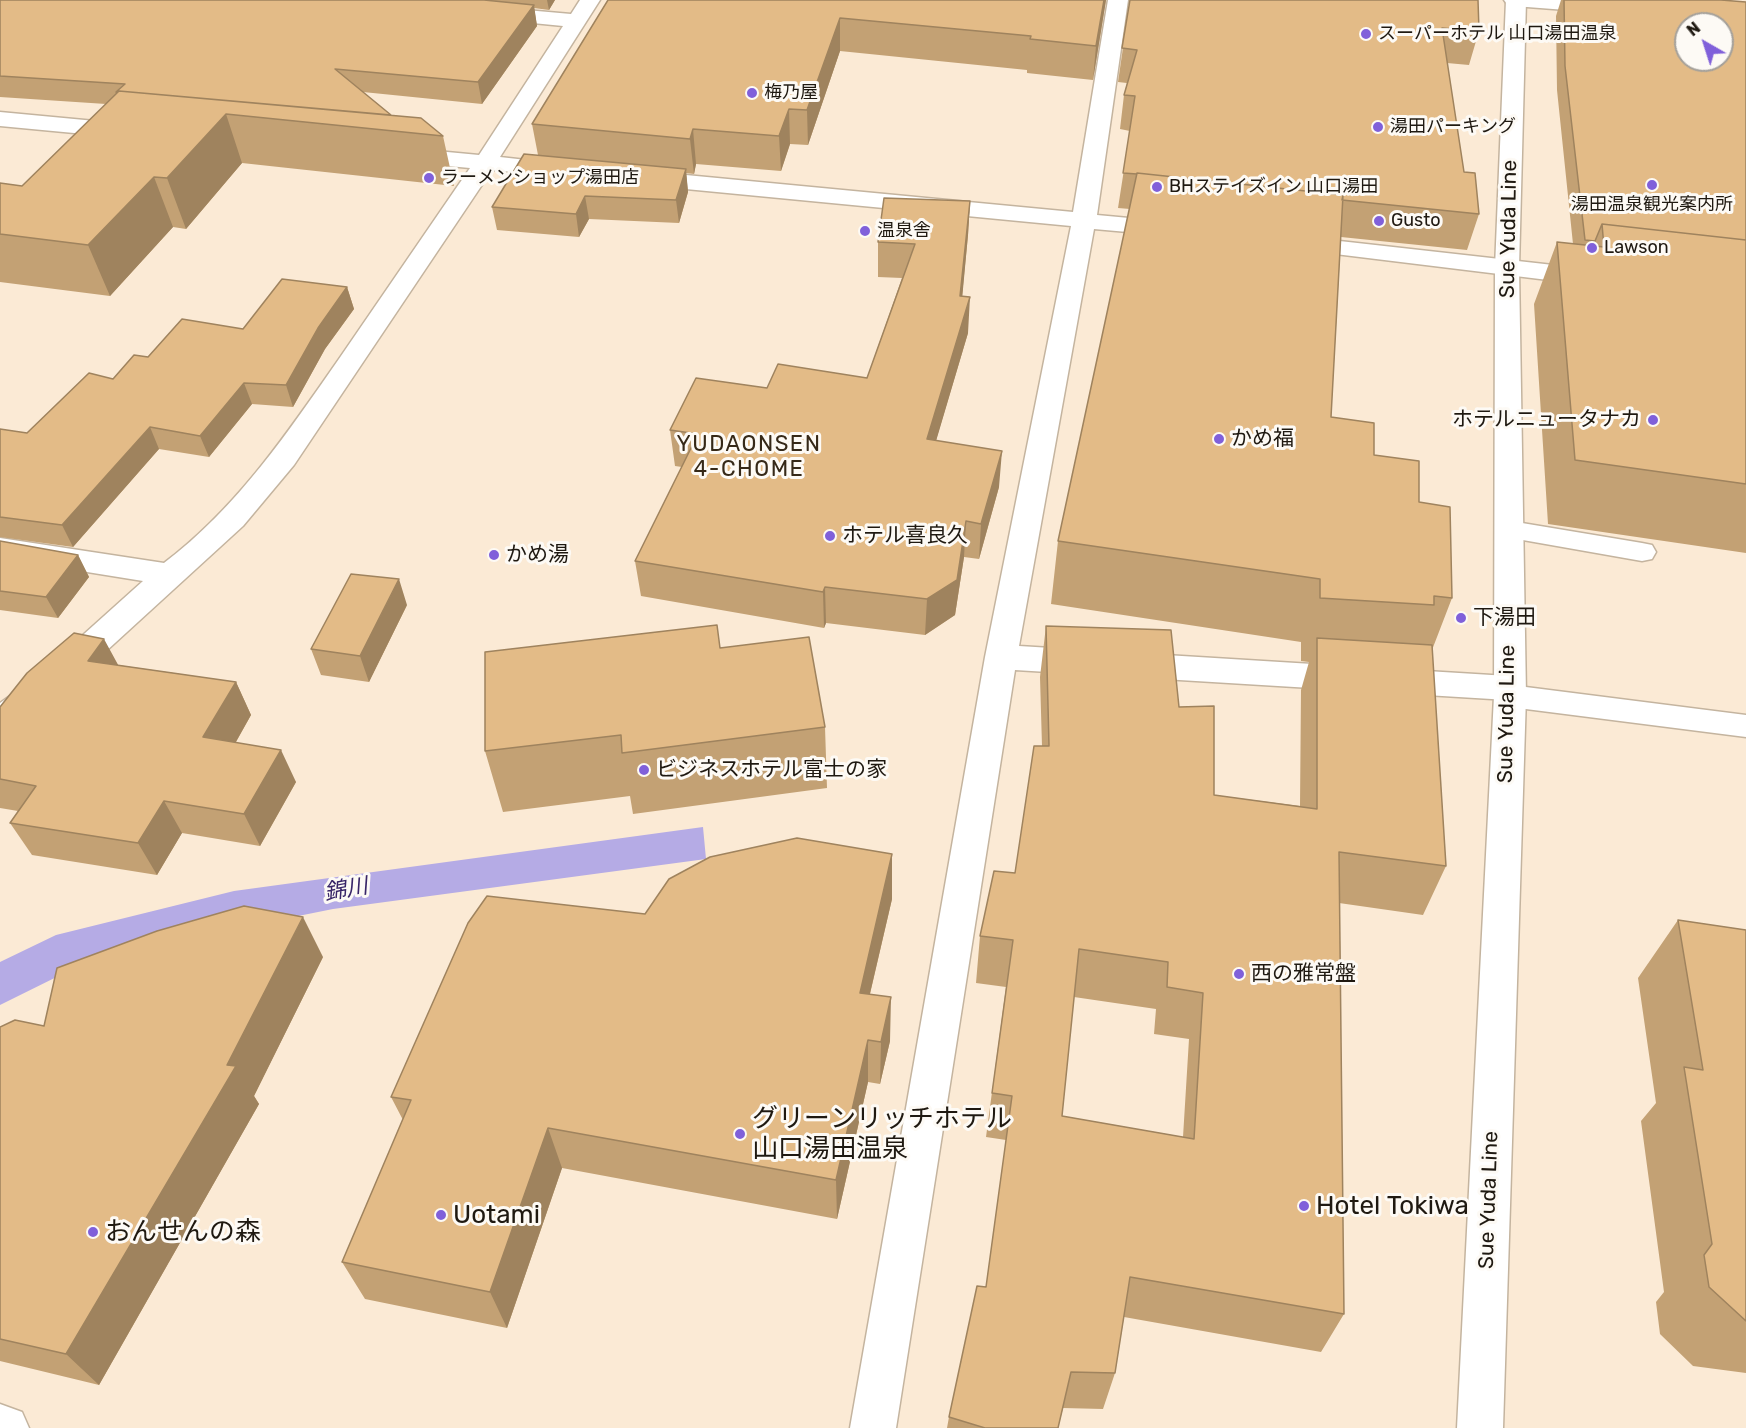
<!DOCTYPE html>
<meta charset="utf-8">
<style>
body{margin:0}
#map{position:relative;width:1746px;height:1428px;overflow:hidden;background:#fbead5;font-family:Rubik,sans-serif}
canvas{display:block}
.north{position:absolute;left:1674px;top:12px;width:60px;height:60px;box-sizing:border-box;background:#fdfaf5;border:2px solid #a4a09a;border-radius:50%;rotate:321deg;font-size:16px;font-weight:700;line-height:24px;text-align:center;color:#1f1911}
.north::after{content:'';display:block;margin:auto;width:21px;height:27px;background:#8060da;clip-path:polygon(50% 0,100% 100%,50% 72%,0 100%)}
</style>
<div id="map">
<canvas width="1746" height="1428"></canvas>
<div class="north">N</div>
</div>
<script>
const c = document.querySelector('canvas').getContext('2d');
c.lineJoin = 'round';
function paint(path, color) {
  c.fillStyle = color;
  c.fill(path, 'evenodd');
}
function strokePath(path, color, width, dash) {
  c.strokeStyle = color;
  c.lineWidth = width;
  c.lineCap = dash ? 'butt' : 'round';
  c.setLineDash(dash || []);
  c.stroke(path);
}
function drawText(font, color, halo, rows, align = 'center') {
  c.font = font + ' Rubik,"Noto Sans JP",sans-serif';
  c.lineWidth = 6;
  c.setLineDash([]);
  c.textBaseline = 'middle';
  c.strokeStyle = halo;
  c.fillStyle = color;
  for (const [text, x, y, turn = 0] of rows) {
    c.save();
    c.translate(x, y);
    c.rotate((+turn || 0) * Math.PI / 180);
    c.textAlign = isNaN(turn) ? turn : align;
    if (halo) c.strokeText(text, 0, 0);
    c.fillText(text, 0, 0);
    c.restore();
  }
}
const water = new Path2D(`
 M703 827 706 859 333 909 99 956 0 1005V962L56 935 234 891Z`);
const lane = new Path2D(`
 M1510 521 1642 543 1652 545 1656 552 1652 559 1642 561 1500 536 1497 530 1500 524Z
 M1510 685 1746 715V737L1510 707 1499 704 1495 696 1499 688Z`);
const street = new Path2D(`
 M580 0H600L500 157 571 165 575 170 571 175 563 177 492 170 294 465 243 526 57 696 12 729 0 733V703L35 678 143 581 0 558V538L164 563C238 507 288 432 341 356 384 293 427 231 470 168L405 162 397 160 394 155 397 150 405 148 479 155 563 26 492 19 485 17 482 13 485 9 492 7 571 14Z
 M1108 0H1128L1097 215 1172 222 1181 224 1184 229 1181 234 1172 236 1094 229 1019 646 1508 676 1519 679 1524 688 1519 697 1508 700 1015 670 896 1428H850L985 657 1071 226 644 185 636 183 632 178 636 173 644 171 1073 212Z
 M1504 0H1592L1612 3 1615 7 1612 11 1605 13 1514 6 1507 4Z
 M0 112 127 124 135 126 138 131 135 136 127 138 0 126Z
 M1295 236 1589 269 1598 272 1602 277 1598 282 1589 285 1286 248 1283 243 1286 238Z`);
const secondary = new Path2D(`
 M1506 0H1526L1519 268 1526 696 1503 1428H1457L1494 696 1495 268Z
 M0 1404 22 1412 29 1428H0Z`);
const wall = new Path2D(`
 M0 0H555L549 10 534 8 537 26 482 104 363 92 391 115 443 136 454 186 242 163 186 229 173 227 110 296 0 282V183L22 186 106 104 0 97Z
 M608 0H1106L1093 80 1027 73V70L840 51 808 145 790 144 781 171 696 164 694 174 686 173 688 192 679 223 589 219 579 237 497 230 492 207 538 155 532 124Z
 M1130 0 1479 31 1469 65 1447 63 1464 172 1479 214 1467 250 1341 237 1331 417 1374 455 1419 502 1452 598 1432 650 1446 866 1423 915 1339 903 1344 1314 1321 1352 1124 1317 1115 1373 1103 1409 1063 1408 1058 1428H947L949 1417 986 1287 1006 1140 986 1137 1006 987 976 983 980 936 1015 873 1042 746 1040 677 1046 626 1179 707 1214 795 1300 806 1301 690 1309 662 1301 661V642L1051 604 1058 541 1130 209 1118 208 1130 131 1120 129 1124 95 1127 83 1118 82ZM1074 997 1156 1009 1154 1034 1189 1039 1183 1137 1062 1116Z
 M1561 0H1721L1746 2V553L1548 524 1534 304 1557 242 1573 244 1557 90 1556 16Z
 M970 201 968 235 962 296 968 333 936 440 999 487 979 559 964 557 955 615 925 635 826 623 824 628 641 596 635 561 682 467 675 466 670 430 767 388 867 378 902 278 878 277V242Z
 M347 287 354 309 325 349 293 407 252 404 209 457 159 449 73 547 0 537V429L27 433 148 357 243 329Z
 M0 541 78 555 89 577 58 618 0 610Z
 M407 605 369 682 321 675 311 649Z
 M720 648 825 727 827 788 633 814 630 796 503 812 485 751Z
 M118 665 236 682 251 715 236 742 296 782 260 846 182 833 157 875 32 855 10 823 18 811 0 808V707Z
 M892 899 870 994 890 1041 880 1084 868 1082 837 1219 562 1168 507 1328 365 1299 342 1262 403 1120 391 1097 645 914Z
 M1678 920 1746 930V1373L1693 1366 1660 1334 1656 1302 1664 1292 1641 1121 1656 1103 1638 978Z
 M323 957 254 1096 259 1104 99 1385 0 1361V1027L44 1026Z`);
const shadedWall = new Path2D(`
 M547 0H555L549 10Z
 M1104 0H1106L1093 80 1096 46Z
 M534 5 537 26 482 104 478 82Z
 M840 18V51L808 145 807 110Z
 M789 109 790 144 781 171 779 136Z
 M226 114 242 163 186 229 167 178Z
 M693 129 696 164 694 174 690 139Z
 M686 169 688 192 679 223 676 200Z
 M154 177 173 227 110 296 88 245Z
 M585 196 589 219 579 237 576 214Z
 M970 201 968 235 959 332 960 296Z
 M347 287 354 309 325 349 293 407 286 385 318 328Z
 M970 297 968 333 926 475 927 439Z
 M244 383 252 404 209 457 200 436Z
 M150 427 159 449 73 547 62 525Z
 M1002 451 999 487 979 559 981 524Z
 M966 521 964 557 955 615 925 635 927 599Z
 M78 555 89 577 58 618 46 597Z
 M399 579 407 605 369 682 360 656Z
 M825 587 826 623 824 628 823 592Z
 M104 639 122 672 88 661Z
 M236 682 251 715 220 770 203 737Z
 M281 750 296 782 260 846 244 814Z
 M164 801 182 833 157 875 138 843Z
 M892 854V899L860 1036V993Z
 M303 917 323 957 254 1096 259 1104 99 1385 66 1354 227 1065Z
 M891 997 890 1041 880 1084 881 1042Z
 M868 1040V1082L837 1219 836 1180Z
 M548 1128 562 1168 507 1328 490 1292Z`);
const building = new Path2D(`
 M0 0H484L534 5 478 82 335 69 391 115 119 91 116 92 125 84 0 76Z
 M608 0H1104L1096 46 1030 39 1031 36 840 18 807 110 789 109 779 136 693 129 690 139 532 124Z
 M1130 0H1478L1479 31 1442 28 1464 172 1475 173 1479 214 1342 200 1343 195 1137 173V174L1123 173 1135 96 1124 95 1137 50 1122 48Z
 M1564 0H1721L1746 2V240L1602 224 1595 241 1585 240 1565 66ZM1686 24H1722V60H1686Z
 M119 91 421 118 443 136 226 114 167 178 154 177 88 245 0 234V183L22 186Z
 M524 154 686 169 676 200 585 196 576 214 492 207Z
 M1137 173 1343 195 1331 417 1374 423V455L1419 461V502L1450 507 1452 598 1434 596V605L1320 598V579L1058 541Z
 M884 198 970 201 960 296 970 297 927 439 1002 451 981 524 966 521 957 580 927 599 825 587 823 592 635 561 698 434 670 430 696 378 767 388 778 364 867 378 915 244 878 242Z
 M1602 224 1746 240V484L1575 460 1557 242 1604 247Z
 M282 279 347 287 318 328 286 385 244 383 200 436 150 427 62 525 0 517V429L27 433 89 373 113 379 134 355 148 357 182 319 243 329Z
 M0 541 78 555 46 597 0 591Z
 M351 574 399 579 360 656 311 649Z
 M717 625 720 648 809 637 825 727 622 753 621 735 485 751V652Z
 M1046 626 1171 630 1179 707 1214 706V795L1317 809V638L1432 645 1446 866 1339 852 1344 1314 1130 1277 1115 1373 1071 1372 1058 1428H985L949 1417 977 1286 986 1287 1012 1096 992 1093 1013 940 980 936 994 871 1015 873 1034 746H1049ZM1079 949 1168 962 1167 987 1203 993 1194 1139 1062 1116Z
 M74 633 104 639 88 661 236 682 203 737 281 750 244 814 164 801 138 843 10 823 36 786 0 779V707L27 673Z
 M797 838 892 854 860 993 891 997 881 1042 868 1040 836 1180 548 1128 490 1292 342 1262 411 1100 391 1097 468 923 487 896 645 914 669 879 710 857Z
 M244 906 303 917 227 1065 236 1066 66 1354 0 1339V1027L15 1020 44 1026 57 968 157 931Z
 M1678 920 1746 930V1321L1709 1287 1704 1255 1712 1244 1684 1067 1703 1070Z`);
const markers = [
 [1366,34,6,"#8060da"],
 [752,93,6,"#8060da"],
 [1378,127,6,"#8060da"],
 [429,178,6,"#8060da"],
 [1652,185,6,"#8060da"],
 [1157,187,6,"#8060da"],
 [1379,221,6,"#8060da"],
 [865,231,6,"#8060da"],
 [1592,248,6,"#8060da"],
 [1653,420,6,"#8060da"],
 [1219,439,6,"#8060da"],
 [830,536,6,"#8060da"],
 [494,555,6,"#8060da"],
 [1461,618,6,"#8060da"],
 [644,770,6,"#8060da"],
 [1239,974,6,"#8060da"],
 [740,1134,6,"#8060da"],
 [1304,1206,6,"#8060da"],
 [441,1215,6,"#8060da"],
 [93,1232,6,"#8060da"]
];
const farPoinames = [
 ["スーパーホテル 山口湯田温泉",1378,34],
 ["梅乃屋",764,93],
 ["湯田パーキング",1390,127],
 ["ラーメンショップ湯田店",441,178],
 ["BHステイズイン 山口湯田",1169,187],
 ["湯田温泉観光案内所",1652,205,"center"],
 ["Gusto",1391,221],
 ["温泉舎",877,231],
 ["Lawson",1604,248]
];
const streetNames = [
 ["Sue Yuda Line",1509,229,-89],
 ["Sue Yuda Line",1507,714,-89],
 ["Sue Yuda Line",1489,1200,-88]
];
const poiNames = [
 ["ホテルニュータナカ",1641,420,"right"],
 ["かめ福",1231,439],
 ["ホテル喜良久",842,536],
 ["かめ湯",506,555],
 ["下湯田",1473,618],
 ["ビジネスホテル富士の家",656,770],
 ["西の雅常盤",1251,974]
];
const neighbourhoodNames = [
 ["YUDAONSEN",749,445],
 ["4-CHOME",749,470]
];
const waterNames = [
 ["錦川",346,890,-10]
];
const nearPoinames = [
 ["グリーンリッチホテル",752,1119],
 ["山口湯田温泉",752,1149],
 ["Hotel Tokiwa",1316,1206],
 ["Uotami",453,1215],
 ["おんせんの森",105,1232]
];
paint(water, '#b5abe5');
strokePath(lane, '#c4b49f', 3);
strokePath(street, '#c4b49f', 3);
strokePath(secondary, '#c4b49f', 3);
paint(lane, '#fff');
paint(street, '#fff');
paint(secondary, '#fff');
paint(wall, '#c3a174');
paint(shadedWall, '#9f835e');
paint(building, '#e3bb87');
strokePath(building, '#9f835e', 1.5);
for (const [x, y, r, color] of markers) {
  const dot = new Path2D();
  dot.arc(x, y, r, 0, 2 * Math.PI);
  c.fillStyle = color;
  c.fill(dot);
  strokePath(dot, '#fdfaf5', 2);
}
drawText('18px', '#1f1911', '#fdfaf5', farPoinames, 'left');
drawText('21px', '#1f1911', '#fdfaf5', streetNames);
drawText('21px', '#1f1911', '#fdfaf5', poiNames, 'left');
c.letterSpacing = '1.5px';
drawText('22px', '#362918', '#fdfaf5', neighbourhoodNames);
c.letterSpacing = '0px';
drawText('italic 22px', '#382568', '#fdfaf5', waterNames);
drawText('26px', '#1f1911', '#fdfaf5', nearPoinames, 'left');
</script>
